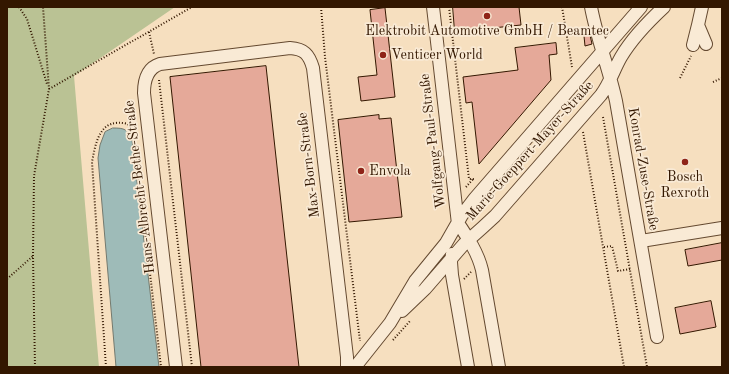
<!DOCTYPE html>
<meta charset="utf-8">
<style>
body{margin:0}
#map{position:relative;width:729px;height:374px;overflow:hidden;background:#f6dfbf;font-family:"Old Standard TT",serif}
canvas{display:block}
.frame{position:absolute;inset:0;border:8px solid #331700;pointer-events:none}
</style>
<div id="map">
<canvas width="729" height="374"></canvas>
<div class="frame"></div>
</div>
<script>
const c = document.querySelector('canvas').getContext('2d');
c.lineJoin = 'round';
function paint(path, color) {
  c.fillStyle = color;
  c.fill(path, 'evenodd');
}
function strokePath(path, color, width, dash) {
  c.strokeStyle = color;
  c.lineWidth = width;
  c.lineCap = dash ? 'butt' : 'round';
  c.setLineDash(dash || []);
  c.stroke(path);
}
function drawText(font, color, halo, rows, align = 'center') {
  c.font = font + ' "Old Standard TT",serif';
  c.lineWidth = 3.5;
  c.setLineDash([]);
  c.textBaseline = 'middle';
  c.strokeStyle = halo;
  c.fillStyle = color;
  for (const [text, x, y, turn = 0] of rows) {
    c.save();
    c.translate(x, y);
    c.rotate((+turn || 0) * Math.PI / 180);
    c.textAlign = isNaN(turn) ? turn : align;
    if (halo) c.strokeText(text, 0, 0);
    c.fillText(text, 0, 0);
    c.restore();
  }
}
const green = new Path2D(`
 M7 7H175L74 76 99 367H7Z`);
const water = new Path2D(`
 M113 128C125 128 127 129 132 140L159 367H116L98 158 100 145 105 132Z`);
const building = new Path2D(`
 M453 7H519L521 25 455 32Z
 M385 8 395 97 361 101 358 77 377 75 370 10Z
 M590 35 592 44 585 46 584 36Z
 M556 43 557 54 549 55 551 80 479 164 472 102 466 103 463 77 518 70 515 48Z
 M266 66 299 367H201L170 77Z
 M379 115V119L391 118 402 217 349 222 338 120Z
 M722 243V260L688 266 685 250Z
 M711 301 716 327 680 334 675 308Z`);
const path = new Path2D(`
 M19 7 27 19 47 84
 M321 7 325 57 360 341
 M449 7 469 179H475
 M562 7 572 67
 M149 32 154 54
 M680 78 691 56
 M159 80 192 367
 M713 82 722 78
 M49 89 192 7
 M603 117 647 367
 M583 132 624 367
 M466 187 473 179
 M604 247 612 246 618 271 630 269
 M7 279 33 256
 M464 279 471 272
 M393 340 410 321
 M35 367 33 256 34 176 49 89 43 7
 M106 367 92 162C96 141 100 117 128 124L134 137 161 367`);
const minor = new Path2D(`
 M433 7 458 224
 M591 7C597 39 609 69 616 101L657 337
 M702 7 698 25 706 44
 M693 45 698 25
 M458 223C468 238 478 253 482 270L499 367
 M641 241 722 228
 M452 254 451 262 452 275 468 367
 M402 311 425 289 464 244 482 228 495 216 601 95C610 83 614 69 621 57 631 40 650 20 664 7
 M176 367 144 93C144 81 147 68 160 64L290 48C304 49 309 54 313 68L347 357V367
 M355 367 390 323 415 281 446 243 462 215 475 198 641 7`);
const markers = [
 [487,16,4,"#8f2418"],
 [383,55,4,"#8f2418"],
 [685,162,4,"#8f2418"],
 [361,171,4,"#8f2418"]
];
const poiNames = [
 ["Elektrobit Automotive GmbH / Beamtec",487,31],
 ["Venticer World",391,55,"left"],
 ["Envola",369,171,"left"],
 ["Bosch",685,177],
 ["Rexroth",685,193]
];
const streetNames = [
 ["Wolfgang-Paul-Straße",433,141,-97],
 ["Marie-Goeppert-Mayer-Straße",530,151,-48],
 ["Max-Born-Straße",309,165,-97],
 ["Konrad-Zuse-Straße",643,169,80],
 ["Hans-Albrecht-Bethe-Straße",140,187,-97]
];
paint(green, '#bac294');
paint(water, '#9ebbb8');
strokePath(water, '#73796e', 1);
paint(building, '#e5a999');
strokePath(building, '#331700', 1);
strokePath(minor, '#644930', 14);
strokePath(path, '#331700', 2, [1, 2]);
strokePath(minor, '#f9ead5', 12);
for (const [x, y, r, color] of markers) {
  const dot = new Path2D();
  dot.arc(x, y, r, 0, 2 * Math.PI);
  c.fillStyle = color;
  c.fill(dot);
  strokePath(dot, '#f9ead5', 1.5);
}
drawText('14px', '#331700', '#f9ead5', poiNames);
drawText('14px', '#331700', '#f9ead5', streetNames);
</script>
